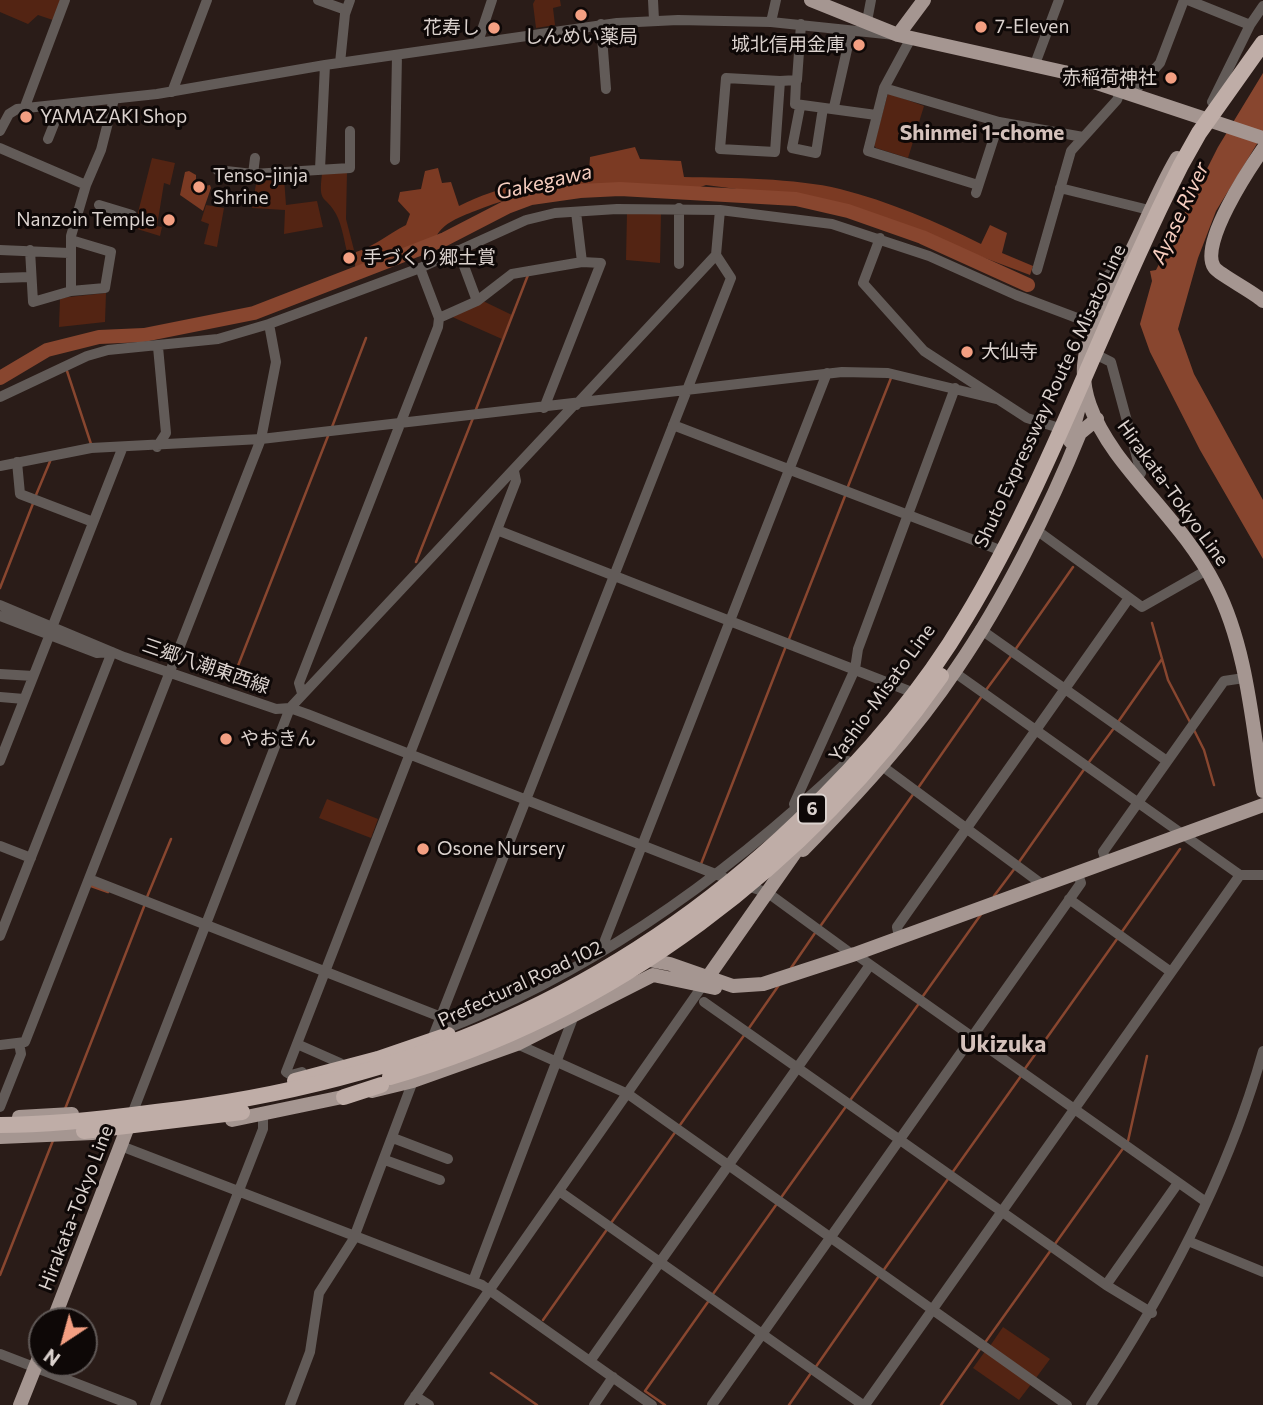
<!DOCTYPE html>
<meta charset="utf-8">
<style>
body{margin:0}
#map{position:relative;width:1263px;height:1405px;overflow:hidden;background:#2a1c18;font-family:Commissioner,sans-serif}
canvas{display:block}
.north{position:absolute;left:28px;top:1307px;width:70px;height:70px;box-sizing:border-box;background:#0e0807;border:2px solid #605957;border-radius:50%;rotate:216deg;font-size:19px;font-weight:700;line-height:28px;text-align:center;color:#dbd2ce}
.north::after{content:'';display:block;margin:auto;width:24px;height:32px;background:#f39f82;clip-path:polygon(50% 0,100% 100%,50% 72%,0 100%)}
</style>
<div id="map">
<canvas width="1263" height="1405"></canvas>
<div class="north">N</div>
</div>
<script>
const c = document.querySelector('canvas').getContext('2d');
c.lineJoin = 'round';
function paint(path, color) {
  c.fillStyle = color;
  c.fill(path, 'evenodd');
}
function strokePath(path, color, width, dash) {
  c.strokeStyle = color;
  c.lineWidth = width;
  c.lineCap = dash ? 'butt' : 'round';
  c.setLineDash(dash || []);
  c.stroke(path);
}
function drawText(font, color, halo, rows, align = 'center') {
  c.font = font + ' Commissioner,"Noto Sans JP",sans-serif';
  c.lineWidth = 6;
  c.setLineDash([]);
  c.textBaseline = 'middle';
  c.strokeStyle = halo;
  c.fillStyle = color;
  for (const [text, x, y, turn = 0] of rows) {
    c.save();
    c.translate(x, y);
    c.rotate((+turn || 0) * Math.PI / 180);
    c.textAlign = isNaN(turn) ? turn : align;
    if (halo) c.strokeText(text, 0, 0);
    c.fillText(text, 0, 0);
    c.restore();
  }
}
const green = new Path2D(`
 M0 0H61L53 20 38 15 28 24 0 12Z
 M535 0H560L561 6 553 8 555 25 536 28 533 4Z
 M888 93 924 106 908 158 876 148 874 145Z
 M152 158 175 163 170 185 164 183 157 226 162 227 160 236 134 228Z
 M347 172 346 219 354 250 347 252C344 240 342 225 336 214 325 194 318 205 322 174Z
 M257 178H284L286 205 317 201 323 227 284 234 285 210 252 208Z
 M206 205 224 208 217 247 204 244 209 224 201 221Z
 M627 212 661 213 660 263 626 260Z
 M106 293 105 322 59 327 60 298Z
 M483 301 512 315 502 339 450 316Z
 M327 799 378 819 371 838 319 818Z
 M1003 1327 1050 1359 1036 1378 990 1346Z
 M986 1350 1032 1383 1019 1400 973 1368Z`);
const forest = new Path2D(`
 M635 147 640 159 681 161 684 177C730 178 796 178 840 189 888 201 937 222 981 244L990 225 1007 233 1002 253 1033 266 1030 275 865 213 813 199 706 185 692 190C607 186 557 178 475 211 460 217 444 222 436 237L355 267 356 252C375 246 388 234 406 225L410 214 398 201 400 192 421 189 425 171 438 168 442 183 451 182 459 206C501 185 543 178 589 172L590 157Z
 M189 171 196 175V188L210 185 211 188 203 211 180 195 185 172Z`);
const water = new Path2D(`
 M1263 73V134L1216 211 1198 258 1178 329 1194 374 1263 500V559L1200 450 1150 352 1140 324 1152 281 1150 271 1156 270 1218 147Z`);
const stream = new Path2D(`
 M67 371 91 444
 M475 412 528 275
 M332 427 366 338
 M847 489 891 378
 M36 495 51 459
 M416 562 473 418
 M0 588 34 501
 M1152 623 1168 680 1191 724
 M789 639 845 496
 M1015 650 1073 567
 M232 681 328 436
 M986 690 1011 656
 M1118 722 1162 659
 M1194 730 1204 750 1214 785
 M1089 762 1114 728
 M918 788 982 696
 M1019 862 1085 768
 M701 864 786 646
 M91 886 108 892
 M994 896 1015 868
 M147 897 171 839
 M819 928 914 793
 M1121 933 1180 849
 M791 968 815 933
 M923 996 982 913
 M749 1028 779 985
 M1024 1070 1117 939
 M851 1099 920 1002
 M65 1109 145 904
 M680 1125 745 1034
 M1128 1141 1147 1056
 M952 1173 1021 1076
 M780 1199 847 1105
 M611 1223 676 1131
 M1055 1244 1124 1147
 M883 1271 948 1179
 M0 1275 54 1138
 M713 1294 776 1205
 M543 1320 608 1228
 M984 1344 1051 1250
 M815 1368 879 1276
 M491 1373 537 1405
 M665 1405 645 1391 710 1299
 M789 1405 811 1373
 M941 1405 980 1349`);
const river = new Path2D(`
 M0 378 47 350 99 337 144 335 254 313 445 239 507 207 531 198 580 191 620 189 796 199 848 211 922 237 1028 285`);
const minor = new Path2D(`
 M318 0 346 10
 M653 0 654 20
 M1188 0 1250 25
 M867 21 871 0
 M771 22 776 0
 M601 24 606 89
 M911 38 884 88 999 122 1083 137
 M478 42 492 0
 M340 63 345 14 350 0
 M1035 64 1059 0
 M780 81 726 78 720 149 775 152 780 81 797 80 801 24
 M796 82 795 104 876 115
 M884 88 868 151 978 185
 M172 92 207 0
 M1132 94 1160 63 1184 0
 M1212 102 1250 25 1263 6
 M800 107 792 148 816 153 823 108
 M834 107 851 32
 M24 109 65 0
 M0 131 9 114 17 109 157 94 325 65 617 23 678 20 771 22 895 35
 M48 139 54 124V106
 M0 148 86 185 71 236V291
 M395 160 397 55
 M320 169 325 65
 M217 170 253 174 350 168V131
 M253 174 255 158
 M86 185 101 150 114 99
 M1060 188 1149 210
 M976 193 999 122
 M99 205 132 215
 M576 212 582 262
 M880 238 863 283 924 351 1027 418 1056 427
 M0 250 69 253
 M30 250 33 302 71 291 105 288 111 252 71 240
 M458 250 477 301
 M679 264V208
 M1037 270 1071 151 1117 100 1121 90
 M0 278 30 277
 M1102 307C1095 284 1104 274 1125 264
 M439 318 477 301 512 274 582 262 601 263 544 408
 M1091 352 1111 362 1141 473 1137 478
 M0 397 87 356 108 350 218 339 269 324 420 268 526 220 555 213 617 209 720 210 832 224 929 256 1016 295 1093 324
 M576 405 716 255 720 210
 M673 425 997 549
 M157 447 166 433 158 347
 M17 462 20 494 93 522
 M0 466 91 448 261 439 842 372 888 373 996 399
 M1035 529 1142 607 1207 570
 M497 530 909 691
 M0 605 124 657 276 709 290 708 307 714 723 877
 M0 616 97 653 112 652
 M53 625 122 449
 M980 629 1167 761
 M954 672 1240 875H1263
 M0 674 33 676
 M302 693 299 683 438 327 439 318 420 268
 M0 697 24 699
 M0 761 50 634
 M882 766 1043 885
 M796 811 794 804 855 669 858 649 955 388
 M0 846 31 858
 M1106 861 1103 852 1224 681 1244 678
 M89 879 441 1017
 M745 885 768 893 853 955
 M1069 899 1171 972
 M0 936 112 652
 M899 937 897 927 1129 598
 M606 947 605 940 827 373
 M855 954 1206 1202
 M704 1002 1106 1285 1152 1313
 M438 1032C591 974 730 873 848 761
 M434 1034 731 278 716 255
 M297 1044 340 1063
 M517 1044 628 1094 1067 1405
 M0 1045 25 1042 261 439 276 362 269 324
 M302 1072 291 1075 286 1072 516 481 514 471
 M0 1107 21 1054 19 1043
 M134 1109 290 708 574 405
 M393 1138 448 1159
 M121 1146 482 1285 652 1405
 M385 1160 440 1180
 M559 1191 863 1405
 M1188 1241 1263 1272
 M473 1281 573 1018
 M1106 1285 1178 1183
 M0 1354 132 1405
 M590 1361 870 965
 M415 1396 429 1405
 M155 1405 263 1129V1115
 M290 1405 310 1352 319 1293 353 1240 413 1081
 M409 1405 703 985
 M594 1405 613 1377
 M712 1405 1081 883 1077 872
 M865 1405 1240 875
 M1091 1405C1164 1295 1227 1179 1263 1051`);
const major = new Path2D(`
 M811 0 898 35 1064 72 1263 138
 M898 35 924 0
 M1263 149C1249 169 1199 244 1214 267 1218 274 1252 291 1263 301
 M1177 158C1158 190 1145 225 1128 258 1090 336 1057 370 1116 453 1148 497 1190 535 1215 585 1247 647 1252 723 1263 791
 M1070 441 1082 396
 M803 850C858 793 913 734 957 668 1003 601 1050 508 1080 433L1097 419
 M639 958 670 964 733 986 763 984 855 954 1263 805
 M703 984 806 837
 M372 1091 413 1081 517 1044 653 975 715 988
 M19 1117 72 1114
 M232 1120 352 1095
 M0 1137 93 1133
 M53 1321 132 1116
 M20 1405 42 1350`);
const highway = new Path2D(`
 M295 1081 378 1059 448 1035
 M344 1097 381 1085`);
const highwayBridge = new Path2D(`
 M390 1077C613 1014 809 864 941 676
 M0 1125C52 1125 104 1119 156 1112 405 1083 615 997 798 822 862 761 920 695 965 619 1052 475 1105 314 1181 165L1199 133 1263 43
 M84 1131 242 1112`);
const markers = [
 [581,15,7,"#f39f82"],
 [981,27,7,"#f39f82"],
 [494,28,7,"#f39f82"],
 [859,45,7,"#f39f82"],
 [1171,78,7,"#f39f82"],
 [26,117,7,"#f39f82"],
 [199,187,7,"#f39f82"],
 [169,220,7,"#f39f82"],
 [349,258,7,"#f39f82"],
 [967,352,7,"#f39f82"],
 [226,739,7,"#f39f82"],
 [423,849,7,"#f39f82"]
];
const shields = [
 [812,809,28]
];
const shieldNames = [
 ["6",812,809]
];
const poiNames = [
 ["7-Eleven",995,27],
 ["花寿し",480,28,"right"],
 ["しんめい薬局",581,37,"center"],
 ["城北信用金庫",845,45,"right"],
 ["赤稲荷神社",1157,78,"right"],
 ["YAMAZAKI Shop",40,117],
 ["Tenso-jinja",213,176],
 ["Shrine",213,198],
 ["Nanzoin Temple",155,220,"right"],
 ["手づくり郷土賞",363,258],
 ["大仙寺",981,352],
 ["やおきん",240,739],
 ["Osone Nursery",437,849]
];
const streetNames = [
 ["Shuto Expressway Route 6 Misato Line",1050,396,-65],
 ["Hirakata-Tokyo Line",1173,493,54],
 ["三郷八潮東西線",206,666,19],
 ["Yashio-Misato Line",882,693,-54],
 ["Prefectural Road 102",520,984,-25],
 ["Hirakata-Tokyo Line",76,1208,-69]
];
const neighbourhoodNames = [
 ["Shinmei 1-chome",982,133]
];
const waterNames = [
 ["Gakegawa",544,182,-13],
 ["Ayase River",1180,213,-65]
];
const quarterNames = [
 ["Ukizuka",1003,1044]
];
paint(green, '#532413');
paint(forest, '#7b3a23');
paint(water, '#88462f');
strokePath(stream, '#88462f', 2.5);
strokePath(river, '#88462f', 14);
strokePath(minor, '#625b58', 10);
strokePath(major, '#a59691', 14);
strokePath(highway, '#bfada7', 16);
strokePath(highwayBridge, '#bfada7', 16);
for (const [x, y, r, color] of markers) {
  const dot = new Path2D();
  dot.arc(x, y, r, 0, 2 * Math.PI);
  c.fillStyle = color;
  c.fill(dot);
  strokePath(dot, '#0e0807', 2.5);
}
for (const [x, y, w] of shields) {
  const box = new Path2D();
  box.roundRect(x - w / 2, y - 14.5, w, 29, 5);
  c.fillStyle = '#0e0807';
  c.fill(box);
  strokePath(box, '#dbd2ce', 2);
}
drawText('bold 18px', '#dbd2ce', null, shieldNames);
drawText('19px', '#dbd2ce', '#0e0807', poiNames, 'left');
drawText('19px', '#dbd2ce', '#0e0807', streetNames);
drawText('bold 21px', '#d4c1bb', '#0e0807', neighbourhoodNames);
drawText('italic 21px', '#f6cdbf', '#0e0807', waterNames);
drawText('bold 23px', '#d4c1bb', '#0e0807', quarterNames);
</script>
